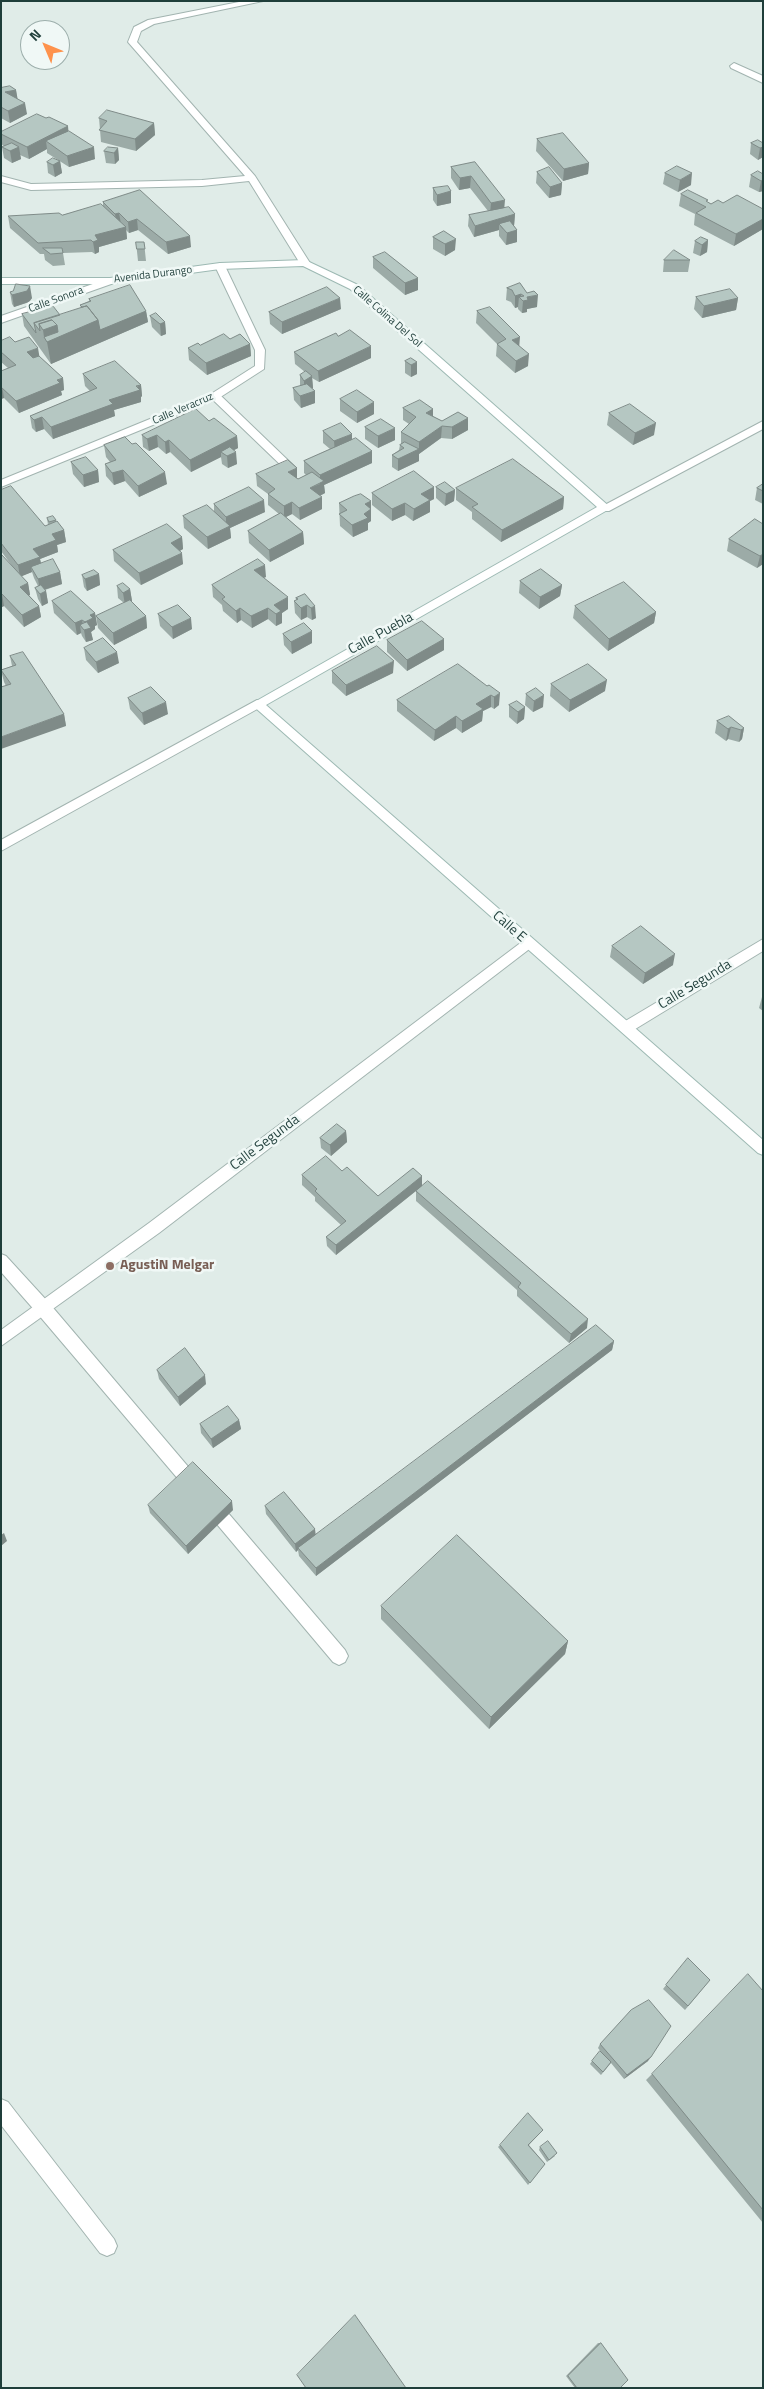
<!DOCTYPE html>
<style>
body{margin:0}
#map{position:relative;width:764px;height:2389px;overflow:hidden;background:#e0ece8;font-family:"Titillium Web",sans-serif}
canvas{display:block}
.frame{position:absolute;inset:0;border:2px solid #1f3e3a;pointer-events:none}
.north{position:absolute;left:20px;top:20px;width:50px;height:50px;box-sizing:border-box;background:#f0f8f6;border:1px solid #9caeab;border-radius:50%;rotate:315deg;font-size:14px;font-weight:700;line-height:20px;text-align:center;color:#1f3e3a}
.north::after{content:'';display:block;margin:auto;width:18px;height:22px;background:#fe924c;clip-path:polygon(50% 0,100% 100%,50% 72%,0 100%)}
</style>
<div id="map">
<canvas width="764" height="2389"></canvas>
<div class="frame"></div>
<div class="north">N</div>
</div>
<script>
const c = document.querySelector('canvas').getContext('2d');
c.lineJoin = 'round';
function strokePath(path, color, width, dash) {
  c.strokeStyle = color;
  c.lineWidth = width;
  c.lineCap = dash ? 'butt' : 'round';
  c.setLineDash(dash || []);
  c.stroke(path);
}
function paint(path, color) {
  c.fillStyle = color;
  c.fill(path, 'evenodd');
}
function drawText(font, color, halo, rows, align = 'center') {
  c.font = font + ' "Titillium Web",sans-serif';
  c.lineWidth = 5;
  c.setLineDash([]);
  c.textBaseline = 'middle';
  c.strokeStyle = halo;
  c.fillStyle = color;
  for (const [text, x, y, turn = 0] of rows) {
    c.save();
    c.translate(x, y);
    c.rotate((+turn || 0) * Math.PI / 180);
    c.textAlign = isNaN(turn) ? turn : align;
    if (halo) c.strokeText(text, 0, 0);
    c.fillText(text, 0, 0);
    c.restore();
  }
}
const service = new Path2D(`
 M215 393 219 394 296 468V472H288L211 398V394Z
 M43 1301 49 1303 202 1483 204 1488 202 1493 196 1496 190 1493 37 1313 35 1308 37 1303Z
 M211 1497 217 1500 345 1650 348 1656 345 1662 339 1665 333 1662 205 1510 203 1505 205 1500Z
 M1 2099 8 2102 114 2239 117 2246 114 2253 107 2256 100 2253 1 2125Z`);
const minor = new Path2D(`
 M244 1H263L154 24 141 31 137 42 255 176 310 263 309 265H301L249 181 202 186 31 190 1 182V176L31 184 202 180 245 176 128 42 134 27 148 20Z
 M734 63 763 76V83L731 68 730 66Z
 M220 263 225 266 265 350 264 369 219 398 1 487V480L211 394 255 366V350L215 266Z
 M110 278 114 279V283L1 323V316Z
 M763 421V429L609 511H601L599 508Z
 M257 700 261 701 263 704 261 707 1 851V840Z
 M763 939V951L632 1031H622L620 1027 622 1023Z
 M1 1254 6 1256 49 1303 51 1308 49 1313 43 1315 37 1313 1 1272Z`);
const tertiary = new Path2D(`
 M527 938 532 939 534 943 532 947 159 1233 1 1346V1330L149 1223Z`);
const secondary = new Path2D(`
 M305 260 358 285 611 508 266 705 763 1140V1155L758 1153 251 704 597 507 350 289 303 266 220 269 110 284H1V278H110L220 263Z`);
const wall = new Path2D(`
 M1 88 16 90 17 99 27 114 10 123 1 118Z
 M46 118 68 126V131L95 159 69 167 47 153V149L29 159 20 155 21 159 12 163 4 158 2 147 4 146 1 144V132Z
 M99 118 154 123 155 135 136 151 101 142Z
 M537 139 589 163 588 174 563 181 536 151Z
 M751 143H763V157L758 160 750 154Z
 M118 148 119 160 115 164 106 163 104 151Z
 M60 161 62 173 55 177 48 173 47 162Z
 M475 162 504 208 515 214 514 226 517 230V242L506 245 499 236V230L474 237 468 226 469 215 488 211 470 188 459 190 451 178V167Z
 M537 172 562 183 561 195 549 198 536 183Z
 M665 173 691 185 678 192 663 184Z
 M763 174V191L759 192 749 187 751 175Z
 M433 188 451 191V203L437 206 433 200Z
 M140 190 191 247 168 254 138 230 129 233 126 230 127 239 99 247V252L95 254 92 252 63 253 65 265 53 266 45 260 44 254H40L10 228 8 216 62 215 103 206V202Z
 M681 194 708 202 711 204 723 203 763 209V229L734 246 694 225 695 214 679 206Z
 M444 231 455 250 445 256 433 249V237Z
 M708 240 707 252 700 256 693 253 695 241Z
 M136 242H144L146 261H138Z
 M373 257 418 278V290L405 295 373 268Z
 M664 260H690L688 272H663Z
 M520 283 537 307 527 309V312L522 313 518 309V307L515 308 511 302 506 300 507 288Z
 M10 292 32 298 29 302 14 307 12 304Z
 M696 297 738 298 736 310 702 318 694 309Z
 M89 299 146 311 148 322 51 364 24 326 22 314 60 315 81 308 80 305 89 301Z
 M341 309 282 334 270 324 269 312Z
 M477 311 519 346 528 366 515 373 496 356 497 344 476 323Z
 M150 316 165 322 166 334 161 336 152 327Z
 M338 336 371 358 319 382 312 378 313 388H312L315 391V403L301 408 294 400 293 388 300 386V375L305 372 295 364 294 352Z
 M230 339 250 344 251 356 207 375 189 360 188 348Z
 M1 341 15 342 39 356 63 378 64 390 61 391 62 395 19 413 4 398 1 399V371L8 368 1 362Z
 M405 361 417 362V374L411 377 405 373Z
 M83 374 141 385 142 396 141 397V402L114 410 115 416 53 439 44 429 36 432 32 428 30 416 90 391 85 386Z
 M340 399 374 414 357 423 340 411Z
 M403 408 433 409V416L442 421 468 418V430L452 439 441 438 419 454V461L398 471 392 467V455L399 450 400 445 401 444V432L409 424 403 420Z
 M609 413 654 435 633 445 607 425Z
 M209 421 237 436 238 448 234 450 237 464 228 468 222 464 221 457 191 472 170 452 166 454 158 447 149 451 143 447 142 435Z
 M365 427 395 440 378 448 365 439Z
 M323 431 352 439 372 451V463L324 485 325 493 320 496 322 509 300 520 292 514 286 517 303 532 304 544 270 562 249 543 248 531 279 514 268 505V494L257 486 256 474 298 479 306 475 304 473V461L330 449 323 443Z
 M104 445 167 484 139 497 125 481 114 485 106 476 105 464 110 462 106 457Z
 M71 462 98 470 99 482 84 487 73 474Z
 M763 484V504L755 500 757 488Z
 M434 487V499L430 501V512L413 521 405 515 392 521 372 505V493Z
 M436 487 455 490 454 501 445 506 436 498Z
 M456 488 564 497 563 509 501 542 472 519V512L456 500Z
 M1 490 45 526 48 525 47 518 56 520V521L64 530 66 542 57 545 58 552 40 559 41 563 60 572 62 584 45 590 46 591 48 603 42 606 38 599 35 588 38 586 34 578 32 572 21 576 28 583 30 595H29L39 606 41 617 24 627 4 606 2 607 1 606V554L12 566 1 551Z
 M371 501V521L368 523V530L353 537 340 526 339 503Z
 M214 504 265 512 230 528 231 538 208 549 184 528 183 516 214 511Z
 M755 519 763 564 757 568 727 551 729 539Z
 M182 537 183 549 180 551 183 564 141 585 114 561 113 550Z
 M99 574 100 585 87 591 84 587 82 575Z
 M266 577 263 578 288 609 282 613V623L276 626 268 619 252 628 241 620 237 623 223 611 222 605 213 597 212 585Z
 M520 581 562 585 560 596 539 609 519 593Z
 M117 586 130 589 132 601 131 602 146 616 147 628 114 645 98 628 96 616 124 603 118 598Z
 M305 594 316 618 312 620 307 617 301 620 295 613 294 601 296 600V598Z
 M52 601 95 613 97 625 95 626V629L91 632 93 640 86 642 82 636 81 633 77 635 54 613Z
 M575 606 656 612 654 623 608 651 573 618Z
 M158 614 192 629 173 639 160 626Z
 M283 634 312 643 292 654 284 645Z
 M444 639V650L407 671 387 652V640Z
 M84 648 119 663 98 673 86 660Z
 M10 656 64 714 66 726 6 686 4 682 1 670 12 666Z
 M332 671 393 673 346 696 332 683Z
 M551 684 605 691 569 712 550 696Z
 M489 685 499 705 494 709 491 707 483 711 482 721 462 733 456 728 434 741 397 711V700L487 686Z
 M526 694 543 707 533 712 525 705Z
 M128 698 168 714 144 725 130 709Z
 M509 705 525 707 524 719 517 724 509 717Z
 M717 721 744 728 742 739 739 742 728 739 726 741 715 733Z
 M612 946 673 965 643 984 610 957Z
 M762 997H763V1011L759 1008Z
 M346 1131 347 1142 331 1156 321 1148 320 1138Z
 M342 1171 378 1196 422 1176V1185L587 1328 569 1343 517 1296V1290L416 1201V1191L336 1255 327 1246 326 1237 341 1225 315 1201V1197L302 1185V1175Z
 M614 1341 612 1350 316 1576 299 1556 298 1550 296 1552 266 1514 265 1506 315 1529V1535Z
 M157 1370 206 1384 180 1406 159 1379Z
 M239 1420 241 1429 213 1448 201 1433 200 1424Z
 M148 1505 233 1510 188 1554 150 1513Z
 M381 1606 568 1641 565 1654 489 1729 381 1619Z
 M688 1958 710 1980 685 2010 663 1989Z
 M763 1991V2223L646 2080 652 2074Z
 M600 2044 648 2061 624 2079 611 2063 601 2075 590 2064 592 2061 602 2053 598 2048Z
 M541 2132 529 2145 545 2164 528 2185 498 2147 500 2145Z
 M540 2147 555 2156 547 2162 539 2150Z
 M598 2343H601L620 2388H575L566 2376Z`);
const shadedWall = new Path2D(`
 M16 90 18 101 5 92Z
 M25 103 27 114 10 123 8 111Z
 M154 123 155 135 136 151 135 139Z
 M68 126 69 138 46 141 47 149 29 159 27 147Z
 M19 147 21 159 12 163 10 151Z
 M94 147 95 159 69 167 67 156Z
 M763 147V157L758 160 760 148Z
 M118 148 119 160 115 164 114 153Z
 M60 161 62 173 55 177 53 165Z
 M589 163 588 174 563 181 564 169Z
 M692 173 691 185 678 192 680 180Z
 M471 176 470 188 459 190 460 178Z
 M763 180V191L759 192 761 181Z
 M562 183 561 195 549 198 550 187Z
 M451 191V203L437 206V195Z
 M505 200 504 211 490 214 491 203Z
 M119 213 121 224 117 226 115 214Z
 M515 214 514 226 503 229 499 224V230L474 237 475 226Z
 M137 219 138 230 129 233 128 222Z
 M763 219V229L734 246 736 234Z
 M126 227 127 239 99 247V252L95 254 93 242 95 235Z
 M517 230V242L506 245 507 233Z
 M190 236 191 247 168 254 166 242Z
 M456 239 455 250 445 256V244Z
 M708 240 707 252 700 256 702 245Z
 M418 278V290L405 295V283Z
 M30 286 32 298 29 302 14 307 12 295Z
 M521 294V299L519 297 518 307 515 308V296Z
 M538 295 537 307 527 309V312L522 313 523 301 527 297Z
 M340 298 341 309 282 334V322Z
 M738 298 736 310 702 318 704 306Z
 M146 311 148 322 51 364 47 342 44 337 43 330 57 325 98 320Z
 M165 322 166 334 161 336 160 324Z
 M520 337 519 349 512 340Z
 M250 344 251 356 207 375 206 363Z
 M371 346V358L319 382 318 371Z
 M38 348 40 360 29 364 27 352Z
 M529 354 528 366 515 373 516 361Z
 M417 362V374L411 377V365Z
 M312 376 313 388 304 392V381Z
 M63 378 64 390 61 391 62 395 19 413 16 401Z
 M141 385 142 396 141 397V402L114 410 115 416 53 439 51 427Z
 M2 386 4 398 1 399V387Z
 M315 391V403L301 408 300 396Z
 M374 402V414L357 423V412Z
 M433 409V421L426 413Z
 M42 417 44 429 36 432 34 420Z
 M468 418V430L452 439V427Z
 M656 423 654 435 633 445 635 433Z
 M442 426 441 438 419 454V461L398 471V459L419 449V442Z
 M395 428V440L378 448V436Z
 M352 434V445L335 453 334 441Z
 M157 435 158 447 149 451 147 439Z
 M237 436 238 448 225 455 221 452V457L191 472 190 460Z
 M169 440 170 452 166 454 165 442Z
 M372 451V463L324 485 325 493 311 500 310 488 320 484V475Z
 M236 452 237 464 228 468 227 456Z
 M297 468V480L288 472Z
 M98 470 99 482 84 487 83 475Z
 M123 470 125 481 114 485 112 473Z
 M165 472 167 484 139 497 138 486Z
 M434 487V499L430 501V512L413 521 414 509 421 494Z
 M455 490 454 501 445 506 446 494Z
 M322 497V509L300 520 299 508Z
 M564 497 563 509 501 542 502 530Z
 M264 500 265 512 230 528 231 538 208 549 207 537 226 528V517Z
 M371 501V521L368 523V530L353 537 352 525 365 504Z
 M292 502V514L284 518V506Z
 M405 503V515L392 521V509Z
 M64 530 66 542 57 545 58 552 40 559 42 569 31 567 32 572 20 577 18 565 33 549 52 534Z
 M303 532 304 544 270 562 269 550Z
 M182 537 183 549 172 555 171 543Z
 M182 553 183 564 141 585 139 573Z
 M763 554V564L757 568 760 556Z
 M265 565 266 577 255 582 254 570Z
 M60 572 62 584 40 591 38 579Z
 M99 574 100 585 87 591 85 579Z
 M28 583 30 595 22 598 20 587Z
 M562 585 560 596 539 609 540 597Z
 M130 589 132 601 125 605 123 593Z
 M46 591 48 603 42 606 40 594Z
 M1 594H2L4 606 2 607Z
 M288 597V609L282 613V623L276 626V614L274 605Z
 M307 605V617L301 620V608Z
 M39 606 41 617 24 627 22 615Z
 M315 606 316 618 312 620 311 608Z
 M240 608 241 620 237 623 236 611Z
 M268 608V619L252 628 251 616Z
 M656 612 654 623 608 651 609 639Z
 M95 613 97 625 95 626V629L91 632 93 640 86 642 84 630 80 625 81 633 77 635 75 623 82 620 84 630 87 629 85 622 90 615Z
 M146 616 147 628 114 645 113 633Z
 M191 618 192 629 173 639 172 627Z
 M312 631V643L292 654 291 642Z
 M444 639V650L407 671V660Z
 M117 652 119 663 98 673 96 662Z
 M394 661 393 673 346 696V685Z
 M607 680 605 691 569 712 570 700Z
 M500 693 499 705 494 709V697Z
 M491 695V707L483 711 482 721 462 733V721L476 704Z
 M544 695 543 707 533 712 534 701Z
 M166 702 168 714 144 725 142 713Z
 M525 707 524 719 517 724 518 712Z
 M64 714 66 726 1 749V737Z
 M456 716V728L434 741 435 730Z
 M731 727 728 739 726 741 728 729Z
 M744 728 742 739 739 742 741 730Z
 M675 954 673 965 643 984 645 973Z
 M346 1131 347 1142 331 1156 330 1145Z
 M422 1176V1186L336 1255V1245Z
 M588 1319 587 1328 569 1343 571 1334Z
 M614 1341 612 1350 316 1576V1568Z
 M205 1375 206 1384 180 1406 178 1397Z
 M239 1420 241 1429 213 1448 211 1439Z
 M232 1501 233 1510 188 1554 186 1546Z
 M315 1529 316 1537 298 1548V1550L296 1552 295 1544Z
 M4 1533 7 1541 1 1546V1535Z
 M568 1641 565 1654 489 1729 491 1717Z
 M651 2057 648 2061 624 2079 627 2075Z`);
const building = new Path2D(`
 M10 86 16 90 5 92 25 103 8 111 1 107V88Z
 M107 110 154 123 135 139 99 130 107 121 99 118Z
 M37 114 46 118 49 117 68 126 27 147 1 134V132Z
 M69 131 94 147 67 156 46 141Z
 M563 133 589 163 564 169 537 139Z
 M758 140 763 143V147L760 148 751 143Z
 M12 143 19 147 10 151 2 147Z
 M108 147 118 148 114 153 104 151Z
 M53 158 60 161 53 165 47 162Z
 M475 162 505 200 491 203 471 176 460 178 451 167Z
 M677 166 692 173 680 180 665 173Z
 M549 167 562 183 550 187 537 172Z
 M758 171 763 174V180L761 181 751 175Z
 M448 186 451 191 437 195 433 188Z
 M140 190 190 236 166 242 137 219 128 222 119 213 115 214 103 202Z
 M688 190 708 200 706 201 711 204 718 200 723 203 737 195 763 209V219L736 234 696 213 706 207 681 194Z
 M101 204 126 227 95 235 98 240 93 242 91 240 38 243 8 216 59 213 62 215Z
 M509 207 515 214 475 226 469 215Z
 M510 221 517 230 507 233 499 224Z
 M444 231 456 239 445 244 433 237Z
 M701 237 708 240 702 245 695 241Z
 M136 242H144L145 249H137Z
 M43 248H62L63 253 51 254Z
 M674 250 690 260H664Z
 M385 252 418 278 405 283 373 257Z
 M520 283 527 293 534 291 538 295 527 297 528 300 523 301 519 297 524 296 521 294 515 296 512 290 507 288Z
 M16 284 30 286 27 291 12 295 10 292 13 291Z
 M130 285 146 311 100 330 98 320 87 306 82 307 80 305 91 301 89 299Z
 M327 287 340 298 282 322 269 312Z
 M730 289 738 298 704 306 696 297Z
 M53 306 60 315 34 323 36 333 22 314Z
 M87 306 98 320 47 342 44 337 58 332 57 325 52 320 39 324 40 331 34 323Z
 M490 307 520 337 512 340 529 354 516 361 497 344 506 339 477 311Z
 M156 313 165 322 160 324 150 316Z
 M52 320 57 325 43 330 39 324Z
 M350 330 371 346 318 371 294 352 336 333 338 336Z
 M224 334 230 339 240 334 250 344 206 363 188 348 198 343 200 345Z
 M10 337 15 342 29 337 38 348 27 352 33 358 39 356 63 378 57 380 60 383 16 401 1 387V371L16 365 1 352V341Z
 M411 358 417 362 411 365 405 361Z
 M115 361 141 385 136 386 140 390 109 400 113 404 51 427 42 417 34 420 30 416 97 388 83 374Z
 M306 371 312 376 304 381 300 375Z
 M307 384 315 391 300 396 293 388Z
 M357 390 374 402 357 412 340 399Z
 M420 400 433 409 426 413 442 421 458 412 468 418 452 427 442 426 419 442 401 432 416 417 403 408Z
 M630 404 656 423 635 433 609 413Z
 M196 409 209 421 214 418 237 436 190 460 169 440 165 442 157 435 147 439 142 435Z
 M381 419 395 428 378 436 365 427Z
 M341 423 352 434 334 441 323 431Z
 M125 437 132 444 136 443 165 472 138 486 123 470 112 473 105 464 116 460 104 445Z
 M356 438 372 451 320 475 304 461Z
 M405 442 419 449 398 459 392 455 404 448 400 445Z
 M230 447 236 452 227 456 221 452Z
 M86 457 98 470 83 475 71 462Z
 M513 459 564 497 502 530 472 507 478 504 456 488Z
 M288 460 297 468 288 472 298 479 312 472 324 481 310 488 322 497 299 508 292 502 284 506 268 494 275 489 256 474Z
 M414 471 434 487 421 494 430 500 414 509 405 503 392 509 372 493Z
 M445 482 455 490 446 494 436 487Z
 M763 484V491L757 488Z
 M11 486 45 526 57 521 64 530 52 534 56 540 33 549 40 557 18 565 1 543V490Z
 M249 487 264 500 226 517 214 504Z
 M361 494 371 501 365 504 371 509 364 514 368 518 352 525 339 514 347 510 339 503 354 496Z
 M207 505 230 526 207 537 183 516Z
 M281 513 303 532 269 550 248 531Z
 M53 516 56 520 49 522 47 518Z
 M755 519 763 524V554L760 556 729 539Z
 M167 524 182 537 171 543 182 553 139 573 113 550Z
 M1 554 28 583 20 587 39 606 22 615 2 594H1Z
 M53 559 60 572 38 579 31 567Z
 M258 559 265 565 254 570 288 597 274 605 281 611 276 614 268 608 251 616 240 608 236 611 222 599 225 597 212 585Z
 M541 569 562 585 540 597 520 581Z
 M94 570 99 574 85 579 82 575Z
 M624 582 656 612 609 639 575 606Z
 M123 583 130 589 123 593 117 586Z
 M41 585 46 591 40 594 35 588Z
 M71 591 95 613 90 615 93 618 85 622 82 620 75 623 52 601Z
 M305 594 315 606 311 608 307 605 301 608 294 601 298 599 296 598Z
 M130 600 146 616 113 633 96 616Z
 M178 605 191 618 172 627 158 614Z
 M422 621 444 639 407 660 387 640Z
 M87 622 91 628 84 630 80 625Z
 M304 623 312 631 291 642 283 634Z
 M103 638 117 652 96 662 84 648Z
 M377 646 394 661 346 685 332 671Z
 M23 652 64 714 1 737V687L11 684 1 670 16 665 10 656Z
 M458 664 487 686 489 685 500 693 494 697 491 695 476 704 483 709 462 721 456 716 435 730 397 700Z
 M588 664 607 680 570 700 551 684Z
 M151 687 166 702 142 713 128 698Z
 M536 688 544 695 534 701 526 694Z
 M517 701 525 707 518 712 509 705Z
 M729 716 744 728 741 730 731 727 728 729 717 721Z
 M641 926 675 954 645 973 612 946Z
 M337 1124 346 1131 330 1145 320 1138Z
 M326 1156 342 1171 347 1167 378 1196 413 1168 422 1176 336 1245 326 1237 346 1221 315 1191 317 1189 302 1175Z
 M428 1181 588 1319 571 1334 518 1287 521 1283 416 1191Z
 M596 1325 614 1341 316 1568 298 1548Z
 M185 1348 205 1375 178 1397 157 1370Z
 M228 1406 239 1420 211 1439 200 1424Z
 M193 1462 232 1501 186 1546 148 1505Z
 M284 1492 315 1529 295 1544 265 1506Z
 M457 1535 568 1641 491 1717 381 1606Z
 M688 1958 710 1980 688 2006 666 1985Z
 M748 1974 763 1991V2210L652 2074Z
 M649 2000 671 2026 651 2057 627 2075 600 2044 631 2010Z
 M600 2051 611 2062 603 2072 592 2061Z
 M528 2113 543 2130 528 2145 545 2164 530 2183 500 2145Z
 M548 2141 557 2153 549 2160 540 2147Z
 M355 2315 406 2388H306L297 2375Z
 M601 2343 628 2380 620 2388H577L568 2376Z`);
const markers = [
 [110,1266,5,"#8d6e63"]
];
const farStreetnames = [
 ["Avenida Durango",153,275,-7],
 ["Calle Sonora",56,300,-20],
 ["Calle Colina Del Sol",387,317,41],
 ["Calle Veracruz",183,409,-23]
];
const streetNames = [
 ["Calle Puebla",381,634,-29],
 ["Calle E",509,927,41],
 ["Calle Segunda",695,985,-31],
 ["Calle Segunda",265,1143,-37]
];
const educationNames = [
 ["AgustiN Melgar",120,1266]
];
strokePath(service, '#a2b4b0', 2);
strokePath(minor, '#a2b4b0', 2);
strokePath(tertiary, '#a2b4b0', 2);
strokePath(secondary, '#9db9b3', 2);
paint(service, '#fff');
paint(minor, '#fff');
paint(tertiary, '#fff');
paint(secondary, '#fff');
paint(wall, '#9caba7');
paint(shadedWall, '#7f8b88');
paint(building, '#b5c7c2');
strokePath(building, '#7f8b88', 1);
for (const [x, y, r, color] of markers) {
  const dot = new Path2D();
  dot.arc(x, y, r, 0, 2 * Math.PI);
  c.fillStyle = color;
  c.fill(dot);
  strokePath(dot, '#f0f8f6', 2);
}
drawText('11px', '#1f3e3a', '#f0f8f6', farStreetnames);
drawText('14px', '#1f3e3a', '#f0f8f6', streetNames);
drawText('bold 14px', '#785e54', '#f0f8f6', educationNames, 'left');
</script>
